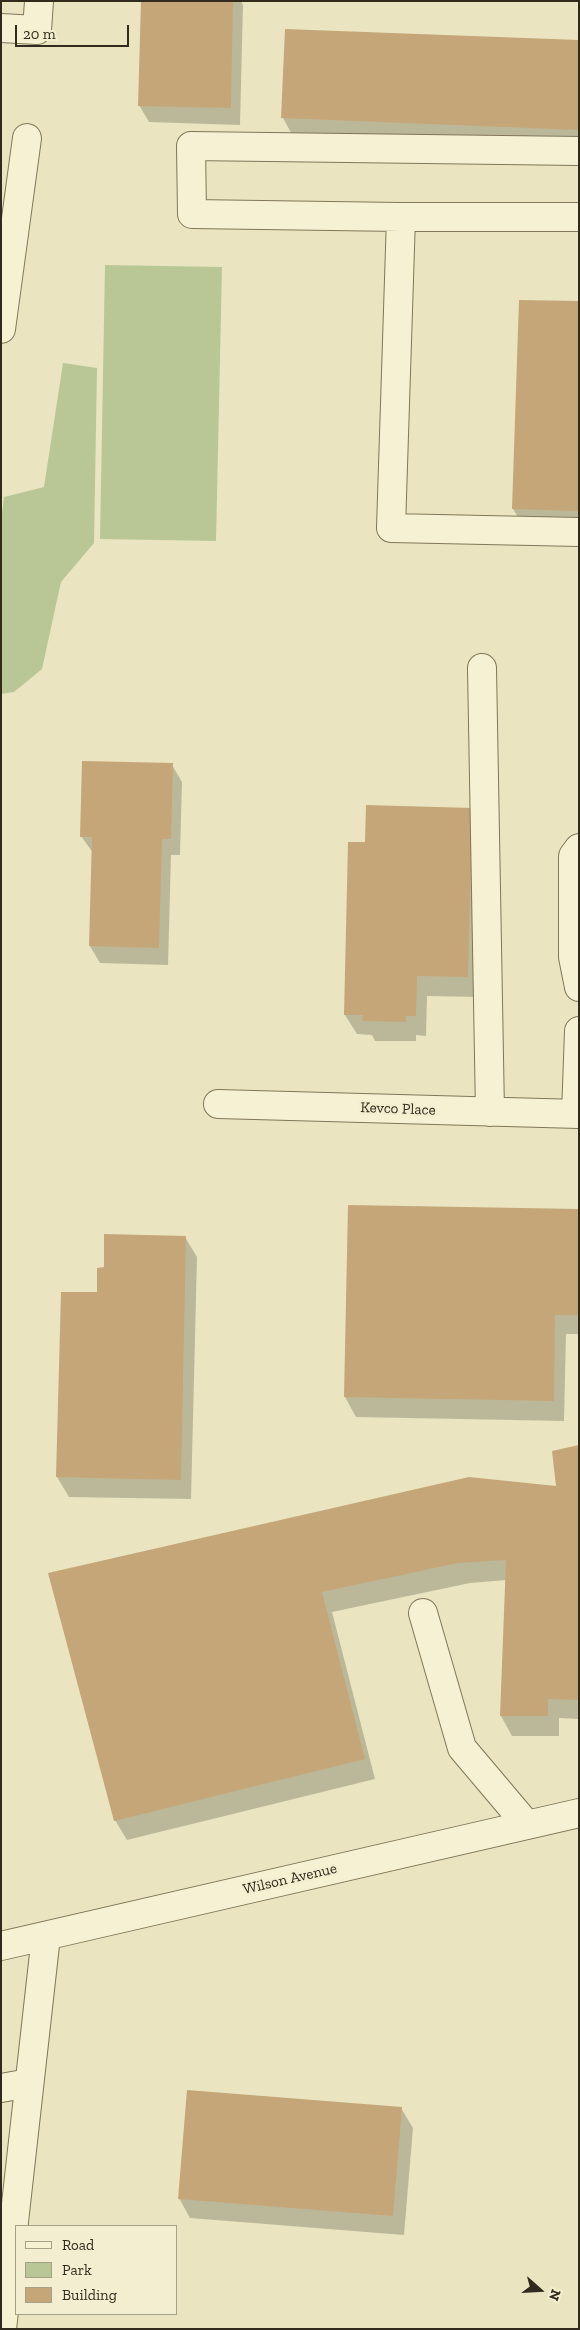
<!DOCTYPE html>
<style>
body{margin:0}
#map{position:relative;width:580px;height:2330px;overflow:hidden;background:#eae5c0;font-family:"Zilla Slab",serif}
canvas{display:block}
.frame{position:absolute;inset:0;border:2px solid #322b1d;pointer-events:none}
.legend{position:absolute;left:15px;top:2225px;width:162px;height:90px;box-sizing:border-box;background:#f2eecf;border:1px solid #a5a088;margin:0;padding:6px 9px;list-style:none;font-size:15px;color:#322b1d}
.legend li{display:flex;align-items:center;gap:10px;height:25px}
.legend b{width:25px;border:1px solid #a5a088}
.north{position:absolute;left:515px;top:2265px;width:50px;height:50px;-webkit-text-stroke:4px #f2eecf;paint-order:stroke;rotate:109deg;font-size:14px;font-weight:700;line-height:20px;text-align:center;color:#322b1d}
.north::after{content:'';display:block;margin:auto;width:18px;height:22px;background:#322b1d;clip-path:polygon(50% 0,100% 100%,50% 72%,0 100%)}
.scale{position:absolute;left:15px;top:25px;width:114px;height:22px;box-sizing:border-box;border:2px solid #322b1d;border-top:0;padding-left:6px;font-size:15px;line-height:18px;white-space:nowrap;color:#322b1d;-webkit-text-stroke:4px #f2eecf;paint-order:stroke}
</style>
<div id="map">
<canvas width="580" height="2330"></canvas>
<div class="frame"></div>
<ul class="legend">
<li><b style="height:6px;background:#f5f1d2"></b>Road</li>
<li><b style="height:14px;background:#b8c795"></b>Park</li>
<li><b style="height:14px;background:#c5a678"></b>Building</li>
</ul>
<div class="north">N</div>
<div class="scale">20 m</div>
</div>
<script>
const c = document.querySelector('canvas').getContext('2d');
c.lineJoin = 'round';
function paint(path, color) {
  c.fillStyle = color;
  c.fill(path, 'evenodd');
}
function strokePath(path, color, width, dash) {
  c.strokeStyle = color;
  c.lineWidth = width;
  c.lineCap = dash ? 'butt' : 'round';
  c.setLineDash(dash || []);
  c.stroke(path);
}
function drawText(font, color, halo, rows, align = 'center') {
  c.font = font + ' "Zilla Slab",serif';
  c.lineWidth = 4.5;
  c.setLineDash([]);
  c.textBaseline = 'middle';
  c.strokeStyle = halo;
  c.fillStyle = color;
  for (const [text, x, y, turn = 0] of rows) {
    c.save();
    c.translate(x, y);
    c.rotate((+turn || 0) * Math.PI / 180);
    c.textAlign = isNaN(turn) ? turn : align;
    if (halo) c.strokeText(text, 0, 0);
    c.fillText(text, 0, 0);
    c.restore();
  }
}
const green = new Path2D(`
 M105 265 222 267 216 541 100 539Z
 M63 363 97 368 94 543 61 582 42 669 14 692 1 694V522L4 497 44 487Z`);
const shadow = new Path2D(`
 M142 1H241L243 5 240 125 149 122 139 105Z
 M579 42V149L294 138 283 118Z
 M579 303V530L525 529 513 509Z
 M172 765 182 782 180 855H171L168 965 100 963 90 946 93 853 81 836Z
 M483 829 479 997 427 996 426 1036 416 1035V1041H375L372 1035 357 1034 345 1015 366 843Z
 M579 1211V1334H566L564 1421 356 1417 345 1397Z
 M185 1237 197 1257 191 1499 69 1497 57 1477 105 1269Z
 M579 1446V1719L559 1718V1736H512L501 1716 507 1580 470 1583 332 1612 375 1779 127 1840 115 1820 50 1574 557 1487Z
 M401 2108 413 2128 404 2235 190 2218 179 2198Z`);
const building = new Path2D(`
 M141 1H233L231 108 138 106Z
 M285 29 579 40V130L281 118Z
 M519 300 579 301V511L512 509Z
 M82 761 173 763 171 839H162L159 948 89 946 92 837H80Z
 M366 805 472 808 468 977 417 976 416 1016H406V1022L362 1021 363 1015H344L348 842H365Z
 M348 1205 579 1209V1315H555L554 1401 344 1397Z
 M104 1234 186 1236 181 1480 56 1477 61 1292H97V1268L104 1267Z
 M579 1445V1700L548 1699V1716H500L506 1560 458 1563 322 1592 365 1759 114 1821 48 1573 469 1477 556 1486 552 1451Z
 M187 2090 402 2107 393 2216 178 2199Z`);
const minor = new Path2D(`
 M1 28 37 30 39 1
 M401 217 192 214 191 146 579 151
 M579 217H401L391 528 579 532
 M1 329 27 138
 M482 668 490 1112
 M579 848 573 856V957L579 987
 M218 1104 579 1114
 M576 1114 579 1031
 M423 1613 462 1748 527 1825
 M1 1946 579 1813
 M1 2088 29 2083
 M2 2329 46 1936`);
const streetNames = [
 ["Kevco Place",398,1109,2],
 ["Wilson Avenue",290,1879,-13]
];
paint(green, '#b8c795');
paint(shadow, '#0003');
paint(building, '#c5a678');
strokePath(minor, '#817659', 30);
strokePath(minor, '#f5f1d2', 28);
drawText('15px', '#322b1d', '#f2eecf', streetNames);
</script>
